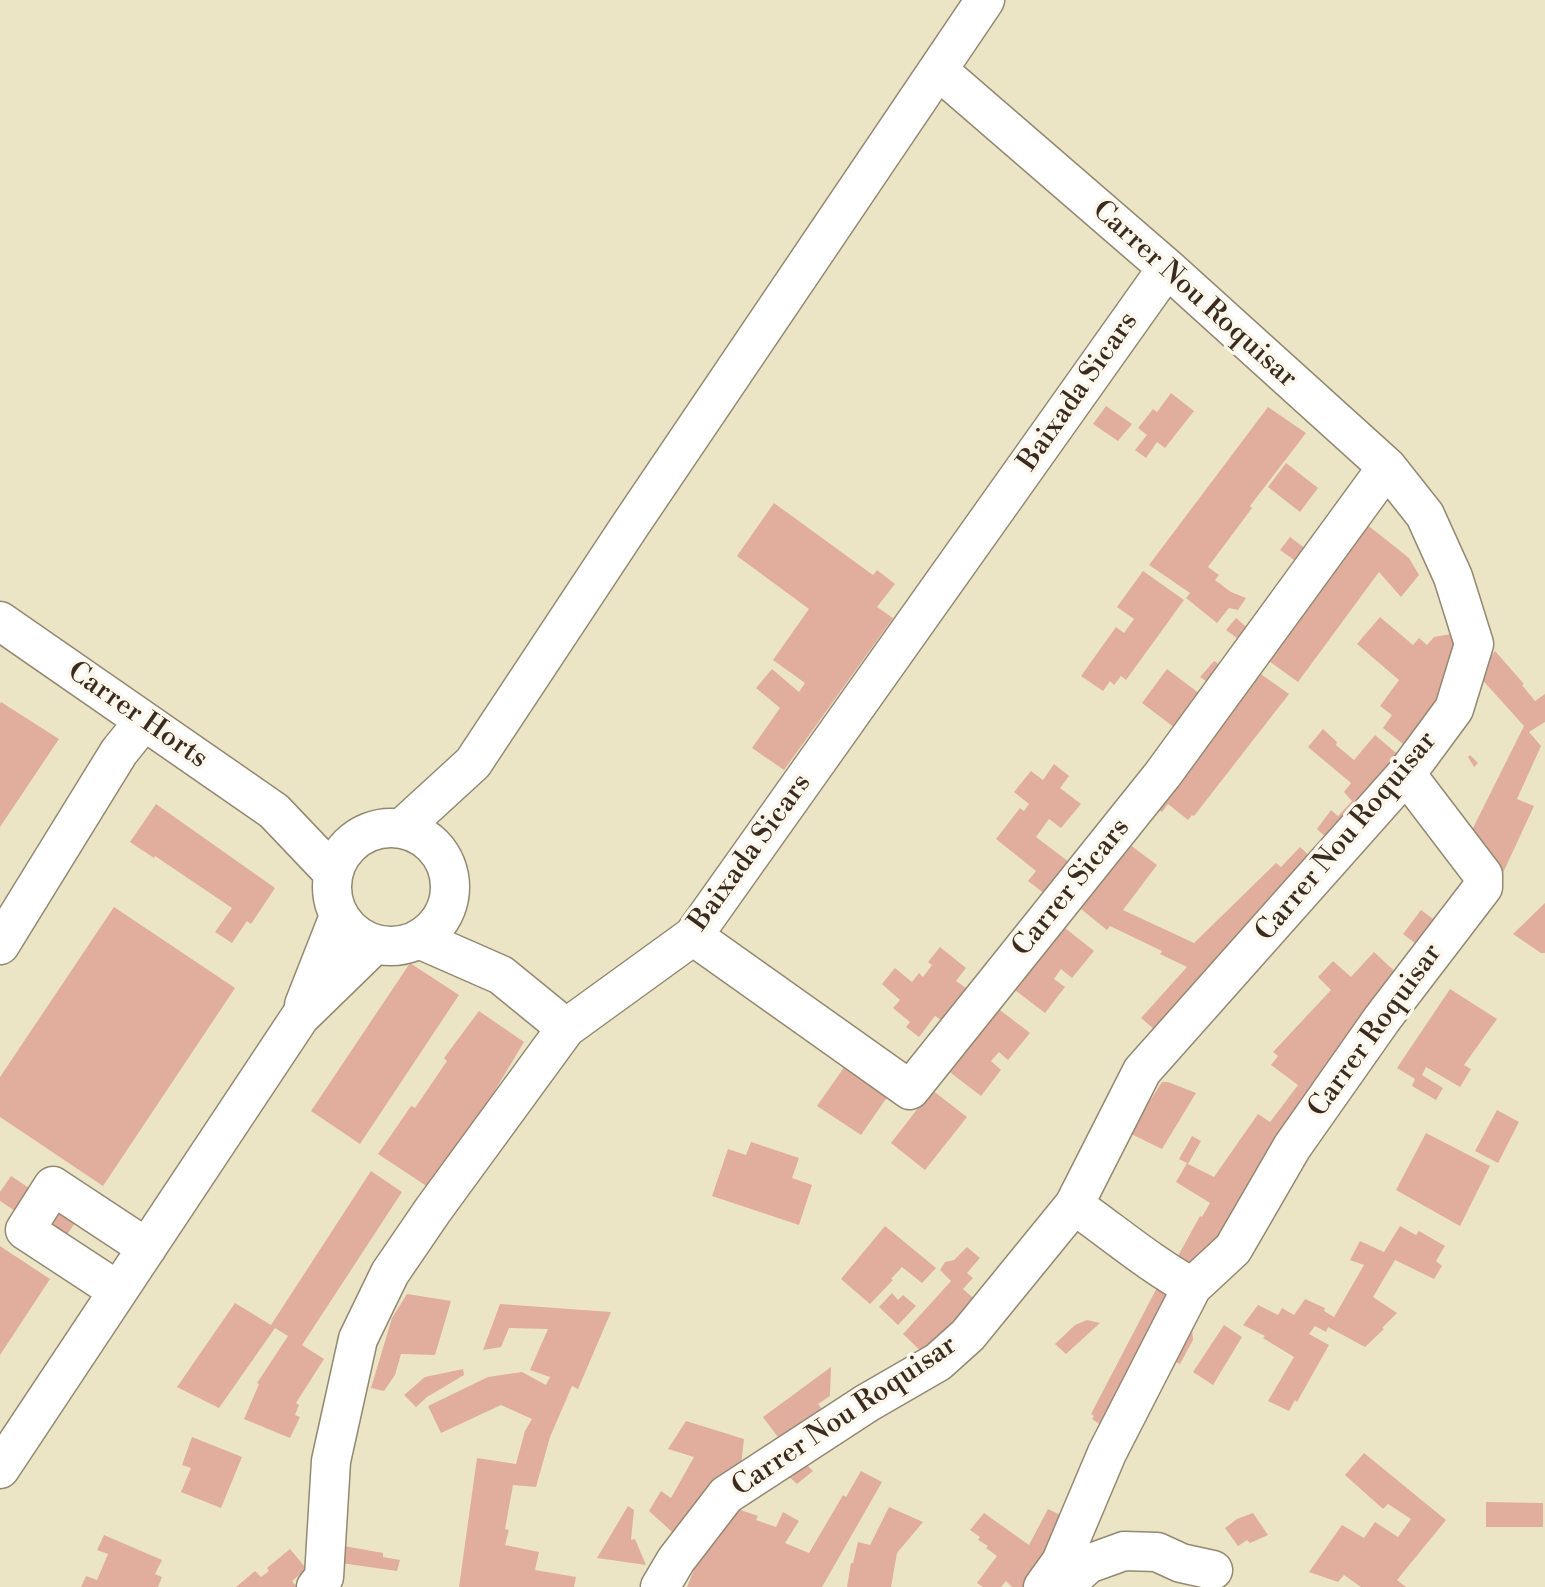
<!DOCTYPE html>
<style>
body{margin:0}
canvas{display:block;background:#ebe5c6}
</style>
<canvas width="1545" height="1587"></canvas>
<script>
const c = document.querySelector('canvas').getContext('2d');
c.lineJoin = 'round';
function paint(path, color) {
  c.fillStyle = color;
  c.fill(path, 'evenodd');
}
function strokePath(path, color, width, dash) {
  c.strokeStyle = color;
  c.lineWidth = width;
  c.lineCap = dash ? 'butt' : 'round';
  c.setLineDash(dash || []);
  c.stroke(path);
}
function drawText(font, color, halo, rows, align = 'center') {
  c.font = font + ' "Libre Bodoni",serif';
  c.lineWidth = 7;
  c.setLineDash([]);
  c.textBaseline = 'middle';
  c.strokeStyle = halo;
  c.fillStyle = color;
  for (const [text, x, y, turn = 0] of rows) {
    c.save();
    c.translate(x, y);
    c.rotate((+turn || 0) * Math.PI / 180);
    c.textAlign = isNaN(turn) ? turn : align;
    if (halo) c.strokeText(text, 0, 0);
    c.fillText(text, 0, 0);
    c.restore();
  }
}
const building = new Path2D(`
 M1171 393 1194 411 1165 448 1157 442 1146 458 1135 450 1147 435 1138 428 1153 409 1157 412Z
 M1106 406 1132 424 1118 441 1093 424Z
 M1268 407 1306 433 1250 506 1252 508 1208 567 1219 575 1215 580 1231 592 1246 598 1238 610 1229 608 1217 623 1186 598 1190 593 1149 565Z
 M1286 463 1318 488 1300 512 1268 487Z
 M774 503 873 575 877 570 895 584 877 607 893 618 784 770 752 748 780 708 756 688 772 669 799 692 805 683 773 660 809 609 737 556Z
 M1365 523 1409 558 1419 575 1401 597 1379 572 1298 682 1266 659Z
 M1290 537 1310 552 1301 565 1280 550Z
 M1143 571 1184 600 1126 680 1121 676 1114 685 1110 681 1103 691 1081 676 1116 627 1124 633 1134 619 1117 607Z
 M1380 617 1413 645 1419 638 1427 645 1434 637 1451 634 1455 648 1454 671 1408 748 1383 728 1392 715 1380 706 1399 680 1357 644Z
 M1236 618 1251 631 1242 642 1226 630Z
 M1495 651 1524 684 1522 685 1535 701 1545 694V722L1529 732 1541 746 1517 799 1534 806 1502 875 1466 842 1524 726 1478 675Z
 M1214 661 1225 668 1212 685 1200 677Z
 M1167 669 1204 697 1179 731 1142 703Z
 M1258 672 1289 694 1194 816 1192 815 1188 820 1168 804 1162 812 1153 806Z
 M1 702 59 739 0 827V704Z
 M1323 729 1337 742 1336 745 1354 760 1375 735 1402 758 1331 842 1317 829 1331 810 1338 816 1352 801 1344 792 1351 783 1308 747Z
 M1470 755 1478 763 1474 767 1468 757Z
 M1054 764 1069 776 1060 788 1081 804 1061 828 1049 819 1036 837 1073 865 1049 897 1028 881 1036 871 996 839 1020 808 1024 811 1029 804 1014 792 1031 771 1043 780Z
 M156 804 275 888 251 924 247 921 232 943 215 932 232 908 155 856 154 858 130 842Z
 M1125 841 1157 865 1123 910 1194 943 1276 863 1281 867 1300 847 1315 861 1162 1036 1141 1018 1187 967 1160 954 1162 951 1110 926 1107 930 1076 905Z
 M1545 903V953H1541L1513 934Z
 M114 907 235 988 103 1186 0 1117V1077Z
 M1421 910 1444 927 1425 951 1403 934Z
 M1060 924 1094 951 1072 978 1061 969 1054 979 1065 987 1045 1013 1011 987Z
 M940 947 966 968 956 981 966 988 941 1020 935 1016 919 1037 906 1027 910 1022 893 1008 900 1000 882 984 895 968 912 982 919 973 923 977 932 965 928 962Z
 M1374 952 1404 980 1205 1265 1172 1267 1200 1216 1202 1217 1210 1203 1176 1182 1187 1163 1179 1159 1192 1136 1201 1141 1188 1164 1214 1177 1258 1114 1270 1122 1298 1085 1271 1065 1278 1056 1273 1052 1331 990 1318 977 1333 961 1351 977Z
 M410 963 459 995 360 1144 311 1111Z
 M1450 989 1497 1019 1464 1065 1471 1069 1460 1087 1426 1067 1422 1075 1443 1088 1436 1100 1412 1086 1415 1079 1397 1068Z
 M996 1007 1030 1033 1008 1060 999 1052 991 1061 1001 1070 981 1096 947 1070Z
 M479 1011 524 1042 494 1092 497 1094 464 1141 460 1140 428 1187 378 1154 411 1106 415 1108 447 1061 444 1058Z
 M847 1063 890 1093 861 1135 817 1106Z
 M1162 1082H1168L1196 1093 1162 1149 1129 1133Z
 M932 1090 967 1117 925 1170 891 1143Z
 M1497 1110 1519 1122 1498 1163 1475 1151Z
 M1426 1133 1490 1166 1460 1226 1396 1190Z
 M751 1142 799 1158 792 1178 812 1185 799 1225 712 1196 728 1149 746 1155Z
 M371 1171 402 1192 302 1345 324 1359 296 1403 299 1405 295 1415 300 1417 290 1438 244 1419 259 1384 257 1383 288 1336 275 1328 219 1408 177 1387 235 1303 271 1325Z
 M11 1176 77 1220 62 1242 0 1201V1192Z
 M885 1226 936 1268 922 1283 902 1267 891 1279 893 1280 870 1304 841 1279Z
 M1400 1226 1416 1235 1419 1231 1445 1246 1436 1261 1442 1266 1434 1279 1395 1260 1373 1297 1397 1313 1382 1328 1384 1329 1365 1347 1328 1327 1326 1332 1315 1326 1309 1334 1329 1345 1297 1402 1295 1400 1289 1411 1268 1401 1294 1357 1263 1338 1265 1336 1243 1325 1258 1305 1278 1315 1282 1308 1294 1315 1305 1299 1325 1308 1324 1311 1334 1317 1364 1265 1350 1260 1360 1241 1384 1252Z
 M0 1246 50 1279 0 1355Z
 M967 1247 980 1258 967 1273 973 1278 963 1289 978 1302 928 1358 903 1334 951 1281 940 1270 945 1262 954 1260Z
 M1162 1278 1181 1289 1110 1431 1092 1419 1094 1416 1091 1414Z
 M892 1293 898 1300 903 1295 916 1306 898 1325 879 1307Z
 M407 1294 451 1301 435 1355 401 1354 395 1375 384 1391 371 1388 392 1318Z
 M500 1304 611 1312 578 1389 572 1386 550 1437 536 1487 513 1485 505 1529 509 1530 505 1545 539 1552 535 1570 576 1577 574 1587H459L477 1458 516 1464 525 1431 532 1419 501 1405 441 1433 428 1406 488 1377 522 1372 546 1385 550 1377 530 1370 548 1329 509 1328 501 1347 483 1350Z
 M1087 1320 1100 1323 1066 1354 1055 1344 1075 1325Z
 M1224 1325 1242 1337 1213 1385 1193 1372Z
 M1192 1328 1193 1340 1180 1364 1165 1356Z
 M831 1367 830 1396 818 1404 822 1409 780 1440 763 1417Z
 M463 1369 464 1375 427 1397 416 1407 404 1395 425 1377Z
 M686 1421 744 1439 740 1474 681 1540 649 1511 661 1491 671 1498 694 1457 668 1449Z
 M192 1437 242 1457 221 1508 181 1492 191 1468 182 1465Z
 M1364 1453 1446 1520 1397 1580 1406 1587H1361L1344 1575 1338 1582 1309 1572 1342 1525 1364 1538 1375 1522 1398 1537 1411 1519 1388 1504 1383 1509 1345 1475Z
 M802 1460 813 1471 797 1484 784 1472Z
 M861 1471 882 1482 822 1587H687L714 1521 732 1507 758 1516 756 1520 776 1527 783 1512 799 1521 785 1543 809 1553 843 1495 846 1497Z
 M1486 1502 1543 1503V1527H1486Z
 M628 1506 634 1510 631 1540 635 1539 646 1565 597 1558Z
 M889 1507 923 1522 897 1553 891 1587H847L851 1563H853L858 1542 870 1545Z
 M1048 1509 1065 1517 1029 1587H1012L1006 1581 1001 1587H983L977 1583 997 1556 986 1548 988 1546 978 1540 980 1537 970 1530 984 1513 1029 1545Z
 M1253 1513 1268 1535 1250 1543 1247 1540 1238 1546 1225 1528 1237 1519Z
 M104 1535 162 1560 155 1574 162 1577 158 1587H81L86 1576 97 1580 108 1554 97 1550Z
 M344 1546 383 1553V1557L400 1560 397 1571 341 1563Z
 M290 1549 305 1567 304 1571 292 1581 297 1587H236L255 1571 261 1577 269 1571 267 1568Z`);
const minor = new Path2D(`
 M0 621 274 811 333 873
 M332 887a59 59 0 1 1 118 0a59 59 0 1 1-118 0Z
 M401 829 473 763 631 524 985 0
 M693 936 910 1090 1163 774 1387 467
 M419 939 501 975 566 1028
 M0 945 119 752 144 721
 M304 1005 339 916
 M1074 1205C1114 1233 1150 1264 1192 1287
 M118 1291 25 1230 53 1186 147 1248
 M0 1469 300 1017 375 944
 M316 1587 324 1577 331 1461 358 1339 390 1273 433 1210 566 1028 693 936 1167 268
 M660 1587 676 1560 726 1495 867 1403 938 1362 968 1335 1074 1205 1142 1071 1406 774 1454 709 1474 644 1453 577 1425 515 1387 467 1167 268 938 70
 M1043 1587 1061 1562 1107 1453 1192 1287 1233 1249 1292 1147 1382 1019 1483 887V875L1406 774
 M1063 1587 1088 1564 1124 1551 1157 1552 1181 1563 1213 1570`);
const streetNames = [
 ["Carrer Nou Roquisar",1194,295,42],
 ["Baixada Sicars",1079,392,-55],
 ["Carrer Horts",137,716,35],
 ["Carrer Nou Roquisar",1347,837,-50],
 ["Baixada Sicars",751,853,-54],
 ["Carrer Sicars",1072,888,-51],
 ["Carrer Roquisar",1376,1031,-54],
 ["Carrer Nou Roquisar",845,1417,-34]
];
paint(building, '#e1ae9d');
strokePath(minor, '#938872', 41);
strokePath(minor, '#fff', 38);
drawText('28px', '#3b2a1e', '#fbf7ec', streetNames);
</script>
